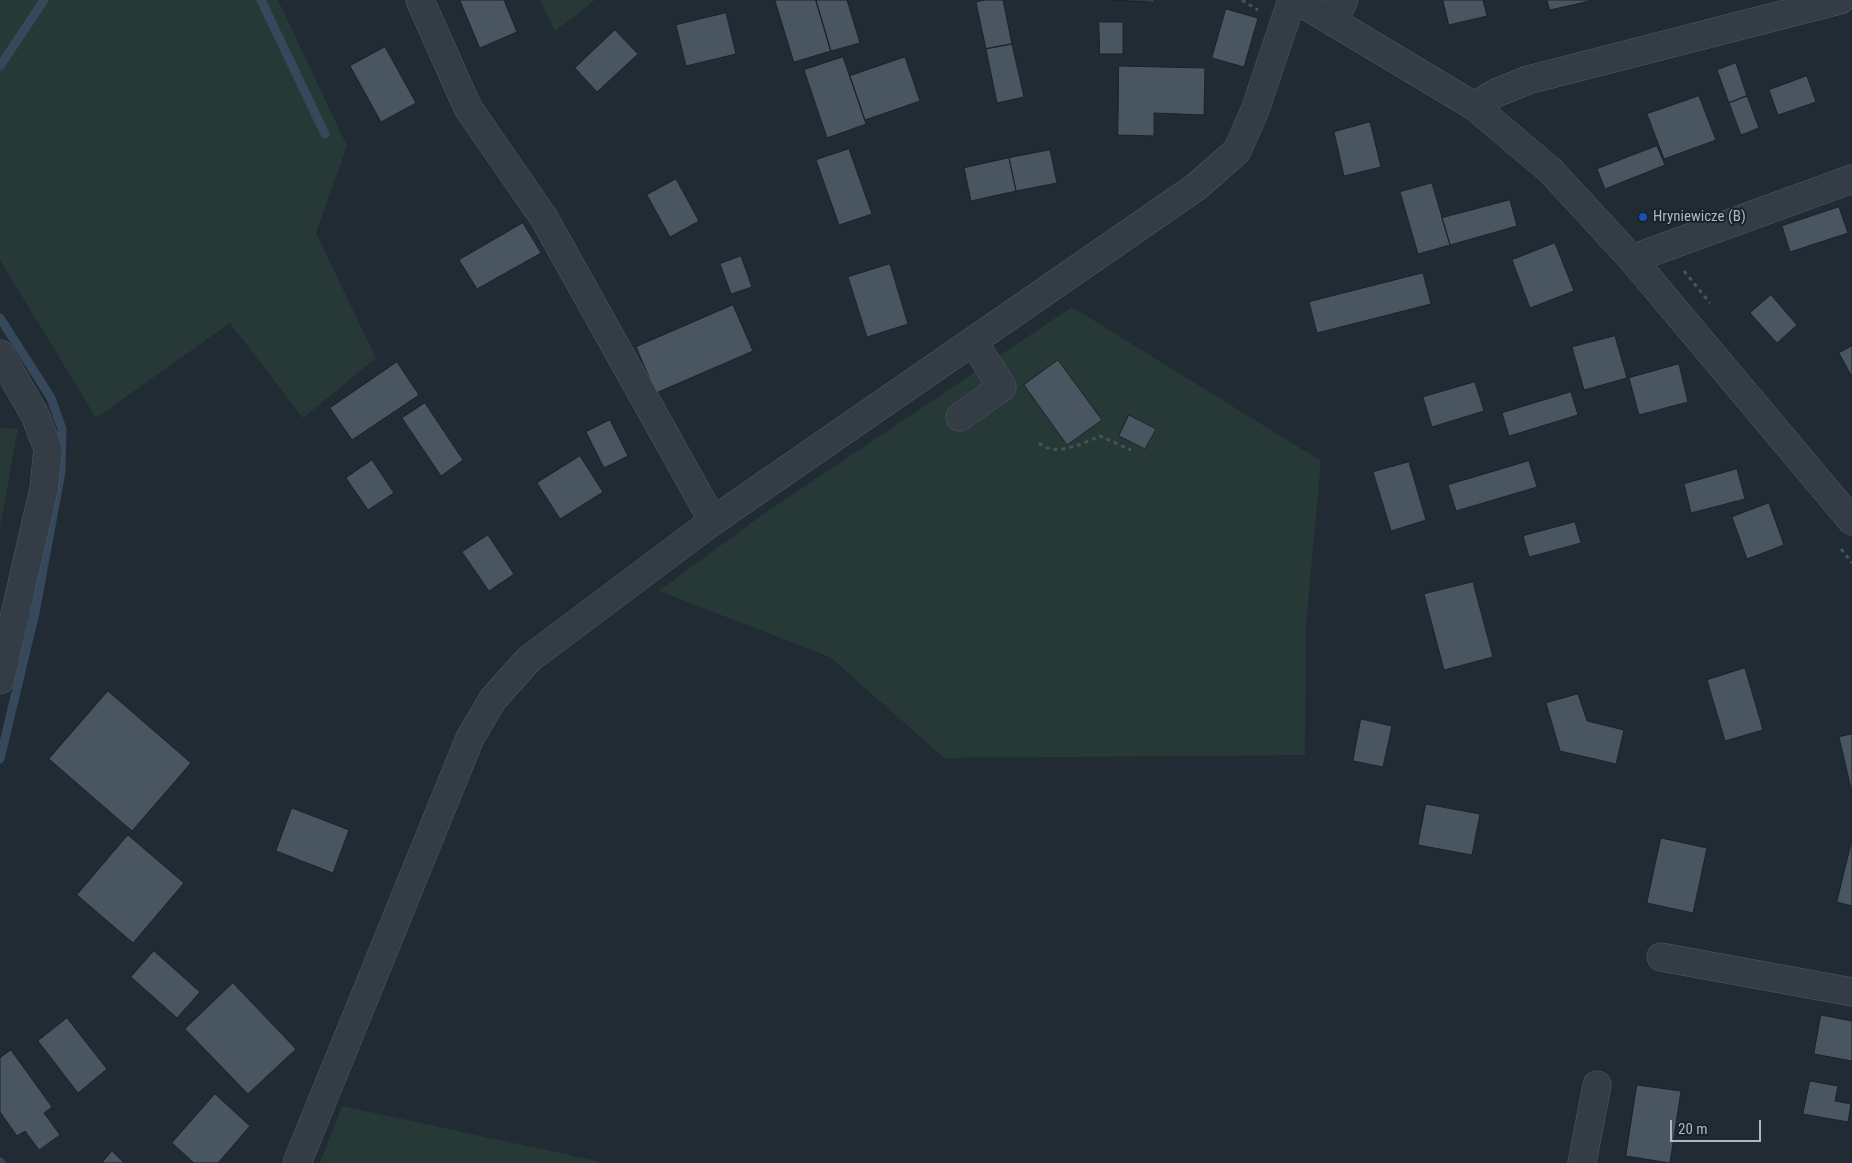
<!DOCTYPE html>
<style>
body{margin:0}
#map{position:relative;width:1852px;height:1163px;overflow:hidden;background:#212b34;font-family:"Roboto Condensed",sans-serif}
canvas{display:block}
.scale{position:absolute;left:1670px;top:1120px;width:91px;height:22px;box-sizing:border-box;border:2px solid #aeb7c2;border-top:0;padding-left:6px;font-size:15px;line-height:18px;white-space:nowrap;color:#aeb7c2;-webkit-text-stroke:4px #1a222a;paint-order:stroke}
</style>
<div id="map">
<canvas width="1852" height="1163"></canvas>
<div class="scale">20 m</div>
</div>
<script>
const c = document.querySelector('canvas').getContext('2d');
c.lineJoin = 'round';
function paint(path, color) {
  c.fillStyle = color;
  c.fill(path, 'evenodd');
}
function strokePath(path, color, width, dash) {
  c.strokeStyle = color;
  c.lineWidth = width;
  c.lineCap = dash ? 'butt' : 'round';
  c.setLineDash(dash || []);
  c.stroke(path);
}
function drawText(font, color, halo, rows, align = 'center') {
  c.font = font + ' "Roboto Condensed",sans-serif';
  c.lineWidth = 4;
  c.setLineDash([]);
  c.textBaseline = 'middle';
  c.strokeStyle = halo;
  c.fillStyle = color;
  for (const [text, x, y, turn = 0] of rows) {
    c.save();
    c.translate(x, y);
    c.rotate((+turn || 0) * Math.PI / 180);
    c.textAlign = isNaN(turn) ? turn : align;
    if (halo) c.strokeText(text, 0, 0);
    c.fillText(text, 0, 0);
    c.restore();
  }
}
const green = new Path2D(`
 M0 0H278L347 146 316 233 376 358 303 418 230 323 96 418 0 260Z
 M540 0H595L555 31Z
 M1072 307 1321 461 1306 623 1305 755 944 758 830 657 659 591 762 515Z
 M0 428 18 429 0 527Z
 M342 1106 606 1163H320Z`);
const stream = new Path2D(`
 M261 0 325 134
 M0 66 44 0
 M0 318 51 398 62 429 61 472 35 613 0 759
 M0 1162 1 1163`);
const building = new Path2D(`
 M460 0H504L517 32 480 48Z
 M775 0H816L831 51 794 62Z
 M816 0H847L860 43 831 51Z
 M986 0H1003L1012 44 986 49 976 2Z
 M1114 0H1154V2Z
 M1443 0H1483L1487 16 1449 25Z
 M1547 0H1594L1550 10Z
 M1226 9 1258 18 1244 67 1212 58Z
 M726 13 736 54 686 66 676 25Z
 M1099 22H1123V54H1100Z
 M615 30 638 54 597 92 575 68Z
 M1012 44 1024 97 997 103 986 49Z
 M385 47 416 103 381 122 350 66Z
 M843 57 866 124 827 138 804 70Z
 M905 57 920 101 865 120 850 76Z
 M1736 63 1747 96 1729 103 1717 70Z
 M1119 66 1205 68 1204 115 1154 113V136L1118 135Z
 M1807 76 1816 102 1778 115 1769 90Z
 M1699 96 1716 140 1664 159 1647 114Z
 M1747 96 1759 128 1741 135 1729 103Z
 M1370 122 1381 167 1344 176 1334 132Z
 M1657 146 1665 165 1605 189 1597 169Z
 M849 149 872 214 839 225 816 160Z
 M1050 150 1057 183 1016 191 1009 158Z
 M1009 158 1016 191 971 201 964 168Z
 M676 179 699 221 670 237 647 195Z
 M1432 183 1450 245 1418 254 1400 192Z
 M1510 200 1517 226 1450 245 1442 218Z
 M1839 207 1848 233 1790 252 1782 226Z
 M523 223 541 253 477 289 459 260Z
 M1555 243 1574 291 1530 308 1512 260Z
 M741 256 752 287 731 294 720 264Z
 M890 264 908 324 867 337 848 277Z
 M1423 273 1431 304 1317 333 1309 302Z
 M1771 295 1797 325 1777 343 1750 313Z
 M733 305 753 351 656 393 636 347Z
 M1615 336 1627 378 1584 390 1572 347Z
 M1852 346V377L1839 353Z
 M1058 360 1102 420 1067 445 1024 385Z
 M397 362 419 395 352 440 330 408Z
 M1679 364 1688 402 1639 415 1629 378Z
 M1475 382 1484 411 1432 427 1423 397Z
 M1571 392 1578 415 1509 436 1502 413Z
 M425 403 463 460 441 476 402 418Z
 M1129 415 1156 429 1145 449 1119 436Z
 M610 420 628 456 604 468 586 432Z
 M580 456 603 492 560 519 537 483Z
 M372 460 394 493 368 510 346 478Z
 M1529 461 1537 487 1456 511 1448 485Z
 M1409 462 1426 520 1391 531 1373 472Z
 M1737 469 1745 499 1691 513 1684 484Z
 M1769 503 1784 545 1747 559 1732 517Z
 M1575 522 1581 543 1529 557 1523 536Z
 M488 535 514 574 489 591 462 552Z
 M1473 582 1493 657 1444 670 1424 594Z
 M1745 668 1763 730 1725 741 1707 680Z
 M108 691 191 763 132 831 49 759Z
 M1578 694 1587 721 1624 730 1616 764 1560 751 1546 703Z
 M1361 719 1392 726 1383 767 1353 761Z
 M1852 734V793L1839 737Z
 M1426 804 1480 814 1472 855 1418 845Z
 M292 808 349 830 333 873 276 851Z
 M128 835 184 883 133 943 77 895Z
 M1661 838 1707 848 1693 913 1647 903Z
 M1852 840V906L1837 902Z
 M154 951 200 992 177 1018 131 977Z
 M233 983 296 1049 248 1094 185 1029Z
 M1821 1015 1852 1021V1061L1814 1054Z
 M67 1018 107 1069 78 1093 38 1041Z
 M11 1050 52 1107 44 1113 60 1135 39 1150 25 1131 17 1136 0 1112V1058Z
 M1810 1081 1838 1086 1835 1101 1851 1104 1848 1122 1803 1114Z
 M1637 1085 1681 1091 1670 1163 1626 1156Z
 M215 1094 250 1126 218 1163H194L172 1143Z
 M112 1151 124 1163H102Z`);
const path = new Path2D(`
 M1242 0 1258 10
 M1684 271 1710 303
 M1039 443C1055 458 1083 443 1100 436L1131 450
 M1841 549 1852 563`);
const minor = new Path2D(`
 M420 0 468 108 544 218 713 521
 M1297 0 1474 106 1551 171 1632 259 1852 521
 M1333 22 1344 0
 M1474 106 1496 93 1528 80 1840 0
 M1632 259 1852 179
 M0 354 35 415 48 449 44 488 0 680
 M960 417 1002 387 973 341
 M1661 957 1852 992
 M297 1163 470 738 493 699 529 659 713 521 1196 187 1237 151 1255 110 1292 0
 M1582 1163 1597 1085`);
const markers = [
 [1643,217,5,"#1a4fb4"]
];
const poiNames = [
 ["Hryniewicze (B)",1653,217]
];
paint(green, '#263937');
strokePath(stream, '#36485b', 9);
paint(building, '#495560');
strokePath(building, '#1b242c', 1);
strokePath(minor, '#515a63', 29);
strokePath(path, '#425455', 3, [4, 4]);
strokePath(minor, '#343d45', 28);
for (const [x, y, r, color] of markers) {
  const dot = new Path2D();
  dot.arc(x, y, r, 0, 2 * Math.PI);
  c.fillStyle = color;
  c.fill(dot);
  strokePath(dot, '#1a222a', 2);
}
drawText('15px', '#aeb7c2', '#1a222a', poiNames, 'left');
</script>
